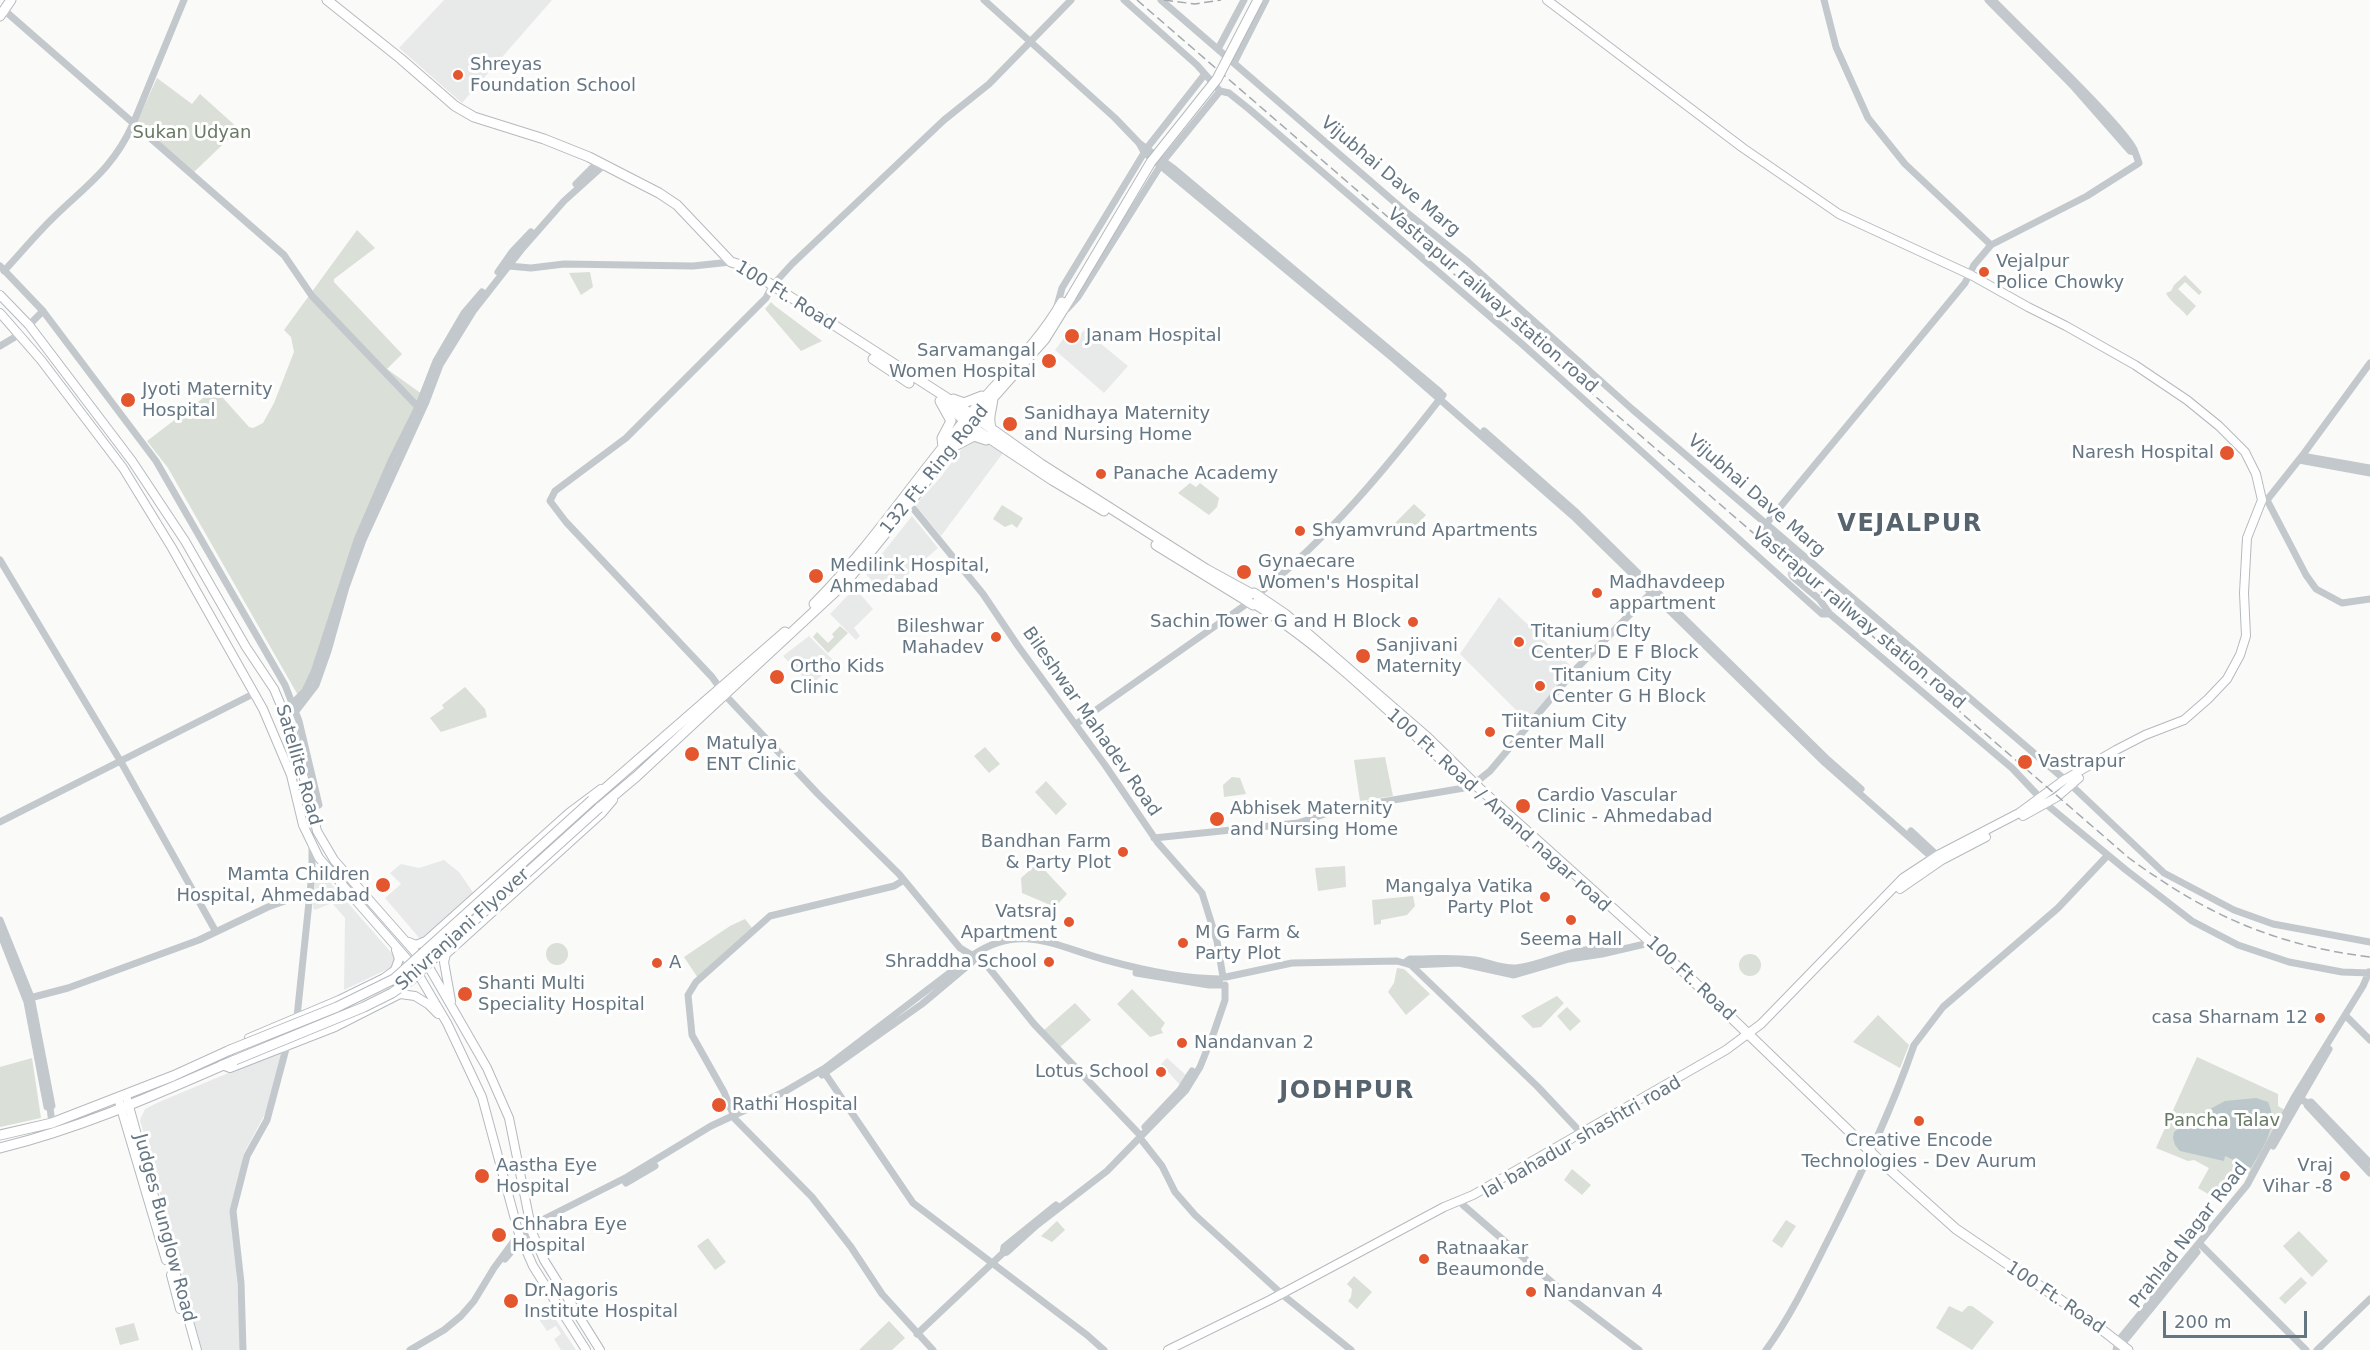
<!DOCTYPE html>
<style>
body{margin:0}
#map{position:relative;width:2370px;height:1350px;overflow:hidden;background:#fafaf8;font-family:"DejaVu Sans",sans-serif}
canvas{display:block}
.scale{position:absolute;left:2163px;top:1311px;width:144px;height:27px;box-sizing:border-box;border:3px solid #657683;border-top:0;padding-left:8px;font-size:18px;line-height:21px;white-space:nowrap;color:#657683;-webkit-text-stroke:4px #fff;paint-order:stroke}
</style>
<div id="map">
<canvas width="2370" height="1350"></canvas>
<div class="scale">200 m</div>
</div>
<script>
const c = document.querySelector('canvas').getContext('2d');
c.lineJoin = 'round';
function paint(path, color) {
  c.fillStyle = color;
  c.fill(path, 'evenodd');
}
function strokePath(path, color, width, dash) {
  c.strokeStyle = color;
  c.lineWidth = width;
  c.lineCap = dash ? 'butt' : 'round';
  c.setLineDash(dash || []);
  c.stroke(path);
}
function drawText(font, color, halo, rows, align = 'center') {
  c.font = font + ' "DejaVu Sans",sans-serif';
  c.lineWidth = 6;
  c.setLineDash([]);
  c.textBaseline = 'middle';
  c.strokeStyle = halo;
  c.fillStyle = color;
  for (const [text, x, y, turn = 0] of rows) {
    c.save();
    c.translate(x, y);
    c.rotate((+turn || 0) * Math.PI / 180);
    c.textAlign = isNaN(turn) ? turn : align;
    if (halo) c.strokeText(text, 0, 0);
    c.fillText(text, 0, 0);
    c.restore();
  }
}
const built = new Path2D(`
 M444 0H552L462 103 399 48Z
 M1084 330 1128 366 1104 393 1055 350 1064 338 1072 344Z
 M975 437 1003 453 941 536 915 505 940 478 966 443Z
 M912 516 938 548 884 595 866 574Z
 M855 588 873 609 854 628 860 636 856 640 830 614Z
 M1499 597 1575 670 1529 723 1460 654Z
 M809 636 836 663 811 685 783 656Z
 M444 860 459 872 474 894 421 940 385 898 401 884 390 873 401 864 419 868Z
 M321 872 396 958 392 967 344 990 345 918 332 903 315 910 313 908 315 875Z
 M281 1051 282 1056 266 1112 244 1153 233 1214 241 1350H202L140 1120 145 1109 159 1102Z
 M1167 1058 1188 1077 1180 1085 1161 1064Z
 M546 1305 576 1350H561L554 1339 561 1334 556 1326 547 1331 534 1312Z`);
const green = new Path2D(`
 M157 78 192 104 200 94 239 129 194 172 136 124Z
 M357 230 375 248 334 279V282L402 354 387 369 426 397 350 565 318 673 309 691 299 697 168 468 147 441 215 389 249 427 253 428 263 423 274 403 294 352 291 337 284 330Z
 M590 272 593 287 581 295 569 273Z
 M2185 275 2202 292 2199 295 2185 282 2178 289 2196 306 2187 316C2181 308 2170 302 2166 293L2171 291 2174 285Z
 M771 302 775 306 822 341 801 351 765 309Z
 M1190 483 1196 487 1200 483 1219 498 1217 507 1209 515 1178 493Z
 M1414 504 1426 515 1408 534 1402 524 1399 526 1395 523Z
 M1002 505 1023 518 1017 528 1012 524 1005 527 993 519Z
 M840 626 848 633 828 653 813 637 817 632 828 643 834 637 832 634Z
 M465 687 485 709 487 717 441 732 430 718 444 708 442 705Z
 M985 747 1000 764 989 773 974 756Z
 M1385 757 1393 796 1360 801 1354 760Z
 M1232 777 1240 778 1246 794 1224 797 1223 785Z
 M1046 781 1067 804 1056 815 1035 792Z
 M1038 863 1067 894 1055 907 1022 893 1021 878Z
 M1345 866 1346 887 1318 891 1315 868Z
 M1413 896 1415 906 1407 915 1381 920V924L1374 925 1372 900Z
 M745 919 752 928 698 978 684 957 730 926Z
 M546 954a11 11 0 1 1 22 0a11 11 0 1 1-22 0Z
 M1739 965a11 11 0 1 1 22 0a11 11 0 1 1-22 0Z
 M1397 968 1404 969 1430 994 1406 1015 1388 992 1394 983Z
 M1132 989 1165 1023 1161 1029 1163 1033 1150 1037 1117 1004Z
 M1557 996 1564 1003 1541 1027 1533 1028 1521 1016Z
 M1075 1003 1091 1020 1059 1048 1043 1031Z
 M1567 1007 1581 1021 1570 1031 1557 1016Z
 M1878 1015 1909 1045 1900 1068 1853 1042Z
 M2197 1057 2278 1094V1106L2288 1112 2251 1176 2239 1168 2213 1197 2198 1188 2209 1168 2194 1160 2188 1161 2156 1148Z
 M32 1058 41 1118 0 1127V1067Z
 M1572 1169 1591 1185 1582 1195 1564 1180Z
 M1786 1220 1796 1226 1782 1248 1772 1241Z
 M1057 1221 1065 1230 1052 1242 1041 1236Z
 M2299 1231 2328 1261 2312 1277 2283 1246Z
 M708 1238 726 1262 715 1270 697 1246Z
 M1354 1276 1372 1292 1357 1309 1348 1301 1351 1297 1352 1289 1347 1284Z
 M2301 1277 2307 1283 2285 1304 2279 1298Z
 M1949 1306 1962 1312 1968 1306H1972L1994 1322 1972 1350 1936 1328Z
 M889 1321 905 1338 892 1350H859Z
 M134 1323 139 1340 120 1345 115 1328Z`);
const water = new Path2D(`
 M2256 1098 2268 1102C2279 1126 2263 1147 2251 1168L2225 1156 2224 1161 2180 1151 2175 1145 2173 1138 2174 1132 2188 1121 2225 1101Z`);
const tertiaryTunnel = new Path2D(`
 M1793 577 1791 574 1798 564V560`);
const tertiary = new Path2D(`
 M984 0 1115 118 1139 143 1144 152 1395 360 1573 516 1825 763 1936 861
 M1071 0 989 84 944 120 792 264 772 286 766 298 626 438 555 491 550 501 566 522 712 677 725 695 818 794 899 874 960 948 985 963 1034 1024 1141 1136
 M1124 0 1197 65 1220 91 1229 93 1249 109 1522 344 1822 614H1830L2012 768 2046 804 2126 870 2192 921 2238 945 2289 962 2342 972 2370 973
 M1161 0 1406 212 1468 262 1632 409 2070 784 2164 873 2234 910 2273 924 2370 942
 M1824 0 1836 47 1868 118 1905 164 1991 245
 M1988 0 2072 85 2130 151 2135 152C2133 135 2013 21 1993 0
 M4 10 284 255 312 296 419 408
 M1218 49 1244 0
 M1234 63 1266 0
 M1139 143 1173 168 1440 392
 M576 184 598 162
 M0 266 43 311 29 325
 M509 266 531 268 564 264 693 266 731 262
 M4 271C21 253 37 233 55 216 88 184 113 168 133 124L184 0
 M498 272 512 252 531 232
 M1057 306 1062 288 1147 148 1205 74
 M1067 309 1078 297 1164 160 1220 91
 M43 311 156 461 285 685 299 721 319 805 311 808
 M0 346 20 334
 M1484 431 1577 513 1828 760 1861 789
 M2302 456 2370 468
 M2299 460 2370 473
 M2262 500H2267L2302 456 2370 363
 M2267 500 2306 575 2316 589 2342 603 2370 599
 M908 502 983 594 1018 646 1105 765 1158 843 1202 893 1217 941 1223 977
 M0 560 121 762 216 932
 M1798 560 1767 532 1766 524 1965 283 1974 265 1991 245 2087 196 2139 163 2135 152
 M1793 577 1819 599 1830 614
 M1257 595C1329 538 1387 467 1443 395
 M293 703 305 691 314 672 357 540 392 459 418 407 436 361 464 313 482 292
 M296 711 316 685 328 651 346 587 363 540 426 402 440 365 474 310 521 250 564 201 604 165
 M1076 724 1248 603
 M0 822 253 694
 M1911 831 1940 858
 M1154 838 1298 823 1340 809 1470 787 1490 771 1575 670 1653 591
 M904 880 894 886 770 916 696 982 688 995 692 1035 724 1092 735 1119 812 1197 851 1247 882 1294 933 1350
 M0 920 31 997 52 1106 50 1108
 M0 933 27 1002 47 1107 50 1108 52 1123
 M1410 959 1411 965 1538 1087 1584 1136
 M1407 961 1410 959C1431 959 1453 957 1475 960 1488 962 1502 969 1516 968 1547 965 1578 943 1610 951
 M1136 973 1209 985H1222
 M1226 977 1292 963 1397 961 1411 965 1459 963 1514 975 1569 959 1602 954 1645 944 1648 939
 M26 999 68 988 199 940 268 907 310 892
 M2345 1015 2370 1040
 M297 1017 312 873V845
 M824 1072 913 1203 1087 1335 1104 1350
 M822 1075 922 1004 978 957
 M2298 1097 2307 1103 2311 1102 2370 1163
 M2307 1103V1105L2370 1173
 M1145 1127 1180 1090 1192 1071
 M1140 1138 1162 1166 1175 1192 1195 1215 1284 1296 1351 1350
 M2273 1146 2329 1049
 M626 1183 655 1166
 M1463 1205 1563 1292 1639 1350
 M2199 1243 2306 1350
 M1003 1253 1004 1247 1056 1205
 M505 1259 521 1240 551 1220
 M917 1334 1003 1253 1007 1252 1037 1225 1107 1171 1186 1090 1200 1067 1214 1032 1225 1000V985
 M2121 1349 2122 1344 2197 1252
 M243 1350 241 1283 233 1211 247 1156 267 1120 287 1045
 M410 1350 444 1330 461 1316 474 1301 494 1268 519 1234 546 1218 627 1177 711 1126 784 1092 825 1068 973 955C1021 922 1057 947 1106 960 1142 970 1182 979 1220 979
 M1766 1350C1793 1313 1812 1271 1833 1230 1863 1170 1892 1109 1914 1045L1943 1007 2058 908 2108 855
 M2116 1350 2118 1341 2247 1185 2295 1096 2363 986 2369 972
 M2317 1350 2370 1299`);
const secondary = new Path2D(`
 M0 295 29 325 132 461 185 541 246 647 274 689 293 734 317 831 334 860 430 969 487 1068 509 1118 532 1232 544 1260 600 1350
 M0 313 41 360 123 468 172 548 263 709 291 775 303 825 319 858 414 967 447 1023 482 1097 519 1234 533 1266 586 1350
 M2023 816 2057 797 2079 778
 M1900 889 1942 860 1986 837
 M409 942 416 945 426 941 569 813 601 789
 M451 1001 444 962 446 954 602 813 613 800
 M249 1038 339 1000 384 978 395 970 399 959 396 950
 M222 1065 230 1068 335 1027 400 994 415 996 428 1004 438 1014
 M118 1098 166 1260
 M127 1099 197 1350
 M171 1275 180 1309
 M1168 1350 1270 1300 1444 1207 1473 1195 1726 1050 1761 1024 1903 878 1938 855 2019 813 2064 780 2116 750 2145 735 2184 720 2208 699 2227 679 2240 655 2246 636 2244 593 2247 538 2262 500 2256 474 2245 452 2219 426 2187 400 2135 365 2066 326 2028 307 1971 275 1839 214 1743 148 1547 0`);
const primary = new Path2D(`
 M327 0 401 59 455 106 474 117 544 139 589 157 659 193 677 205 731 262 741 265 958 405 1041 464 1206 569 1250 593
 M0 16 11 0
 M873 359 909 383
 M953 399 964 403 982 396
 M940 401 951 421 942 438 943 448
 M947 405 969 425 1052 480 1104 511
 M992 431C987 418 992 411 993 398
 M955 446 974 436 986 440
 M1156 545 1247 601
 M1259 598 1257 603 1253 605 1247 601 1248 595 1254 593 1285 614 1428 738 1479 788 1686 974 1879 1160 1956 1229 2087 1318 2128 1350
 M814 604C871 547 914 480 966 419 998 380 1037 346 1062 302
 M1255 604C1328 649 1399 721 1462 779
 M592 800 785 632
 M599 808 637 776 848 580 909 504 969 425 1045 339 1071 297
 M1505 819 1546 856
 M0 1135 52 1123 173 1076 230 1050
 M0 1148C84 1127 157 1094 235 1060`);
const rail = new Path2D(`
 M1137 0 2129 858C2207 915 2274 945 2370 957
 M1164 0 1195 4 1221 0`);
const primaryBridge = new Path2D(`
 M1071 297 1151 162 1217 79 1258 0
 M230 1050 337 1007 394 979 592 800
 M235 1060 364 1007 392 993 411 980 456 937 599 808`);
const markers = [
 [458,75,6,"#e4572e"],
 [1984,272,6,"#e4572e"],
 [1072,336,8,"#e4572e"],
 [1049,361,8,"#e4572e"],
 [128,400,8,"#e4572e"],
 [1010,424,8,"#e4572e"],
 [2227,453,8,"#e4572e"],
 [1101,474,6,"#e4572e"],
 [1300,531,6,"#e4572e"],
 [1244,572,8,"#e4572e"],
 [816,576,8,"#e4572e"],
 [1597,593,6,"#e4572e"],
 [1413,622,6,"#e4572e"],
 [996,637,6,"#e4572e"],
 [1519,642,6,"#e4572e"],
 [1363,656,8,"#e4572e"],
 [777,677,8,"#e4572e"],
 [1540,686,6,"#e4572e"],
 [1490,732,6,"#e4572e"],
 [692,754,8,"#e4572e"],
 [2025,762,8,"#e4572e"],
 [1523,806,8,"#e4572e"],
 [1217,819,8,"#e4572e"],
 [1123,852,6,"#e4572e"],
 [383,885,8,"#e4572e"],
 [1545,897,6,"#e4572e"],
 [1571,920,6,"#e4572e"],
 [1069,922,6,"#e4572e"],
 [1183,943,6,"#e4572e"],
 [1049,962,6,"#e4572e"],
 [657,963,6,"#e4572e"],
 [465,994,8,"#e4572e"],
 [2320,1018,6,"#e4572e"],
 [1182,1043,6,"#e4572e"],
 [1161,1072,6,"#e4572e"],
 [719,1105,8,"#e4572e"],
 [1919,1121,6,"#e4572e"],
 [482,1176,8,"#e4572e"],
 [2345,1176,6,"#e4572e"],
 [499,1235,8,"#e4572e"],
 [1424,1259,6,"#e4572e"],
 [1531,1292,6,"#e4572e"],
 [511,1301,8,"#e4572e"]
];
const poiNames = [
 ["Shreyas",470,65],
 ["Foundation School",470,86],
 ["Vejalpur",1996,262],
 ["Police Chowky",1996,283],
 ["Janam Hospital",1086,336],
 ["Sarvamangal",1036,351,"right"],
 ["Women Hospital",1036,372,"right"],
 ["Jyoti Maternity",142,390],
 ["Hospital",142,411],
 ["Sanidhaya Maternity",1024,414],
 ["and Nursing Home",1024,435],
 ["Naresh Hospital",2214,453,"right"],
 ["Panache Academy",1113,474],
 ["Shyamvrund Apartments",1312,531],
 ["Gynaecare",1258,562],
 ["Women's Hospital",1258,583],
 ["Medilink Hospital,",830,566],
 ["Ahmedabad",830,587],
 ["Madhavdeep",1609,583],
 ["appartment",1609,604],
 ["Sachin Tower G and H Block",1401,622,"right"],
 ["Bileshwar",984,627,"right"],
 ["Mahadev",984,648,"right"],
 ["Titanium CIty",1531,632],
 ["Center D E F Block",1531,653],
 ["Sanjivani",1376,646],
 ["Maternity",1376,667],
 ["Ortho Kids",790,667],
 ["Clinic",790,688],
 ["Titanium City",1552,676],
 ["Center G H Block",1552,697],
 ["Tiitanium City",1502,722],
 ["Center Mall",1502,743],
 ["Matulya",706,744],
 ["ENT Clinic",706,765],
 ["Vastrapur",2038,762],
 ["Cardio Vascular",1537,796],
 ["Clinic - Ahmedabad",1537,817],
 ["Abhisek Maternity",1230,809],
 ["and Nursing Home",1230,830],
 ["Bandhan Farm",1111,842,"right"],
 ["& Party Plot",1111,863,"right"],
 ["Mamta Children",370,875,"right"],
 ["Hospital, Ahmedabad",370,896,"right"],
 ["Mangalya Vatika",1533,887,"right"],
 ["Party Plot",1533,908,"right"],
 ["Vatsraj",1057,912,"right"],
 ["Apartment",1057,933,"right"],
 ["M G Farm &",1195,933],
 ["Party Plot",1195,954],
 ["Seema Hall",1571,940,"center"],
 ["Shraddha School",1037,962,"right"],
 ["A",669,963],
 ["Shanti Multi",478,984],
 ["Speciality Hospital",478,1005],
 ["casa Sharnam 12",2308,1018,"right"],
 ["Nandanvan 2",1194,1043],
 ["Lotus School",1149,1072,"right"],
 ["Rathi Hospital",732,1105],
 ["Creative Encode",1919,1141,"center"],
 ["Technologies - Dev Aurum",1919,1162,"center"],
 ["Aastha Eye",496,1166],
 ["Hospital",496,1187],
 ["Vraj",2333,1166,"right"],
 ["Vihar -8",2333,1187,"right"],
 ["Chhabra Eye",512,1225],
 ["Hospital",512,1246],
 ["Ratnaakar",1436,1249],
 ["Beaumonde",1436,1270],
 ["Dr.Nagoris",524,1291],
 ["Institute Hospital",524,1312],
 ["Nandanvan 4",1543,1292]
];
const parkNames = [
 ["Sukan Udyan",192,133],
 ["Pancha Talav",2222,1121]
];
const streetNames = [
 ["Vijubhai Dave Marg",1390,177,40],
 ["100 Ft. Road",785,296,32],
 ["Vastrapur railway station road",1492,301,41],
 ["132 Ft. Ring Road",935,470,-51],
 ["Vijubhai Dave Marg",1756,496,41],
 ["Vastrapur railway station road",1858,619,40],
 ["Bileshwar Mahadev Road",1091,722,55],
 ["Satellite Road",298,765,74],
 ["100 Ft. Road / Anand nagar road",1498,811,42],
 ["Shivranjani Flyover",463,930,-42],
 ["100 Ft. Road",1690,979,43],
 ["lal bahadur shashtri road",1582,1138,-30],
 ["Judges Bunglow Road",164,1228,75],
 ["Prahlad Nagar Road",2189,1236,-52],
 ["100 Ft. Road",2055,1298,34]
];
const districtNames = [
 ["VEJALPUR",1910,525],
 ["JODHPUR",1347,1092]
];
paint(built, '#e8e9e9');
paint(green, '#dadfd7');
paint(water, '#bbc7cb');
strokePath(tertiaryTunnel, '#d5d9db', 7, [7, 3.5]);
strokePath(secondary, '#b3babf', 10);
strokePath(primary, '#b5babe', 11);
strokePath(tertiary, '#c3c8cc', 7);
strokePath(secondary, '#fff', 8);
strokePath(primary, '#fff', 9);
strokePath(rail, '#a2aab0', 1.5, [9, 4.5]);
strokePath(primaryBridge, '#b5babe', 11, []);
strokePath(primaryBridge, '#fff', 9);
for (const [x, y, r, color] of markers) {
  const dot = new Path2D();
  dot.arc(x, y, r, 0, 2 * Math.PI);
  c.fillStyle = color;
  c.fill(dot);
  strokePath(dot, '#fff', 2);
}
drawText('18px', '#657683', '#fff', poiNames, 'left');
drawText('18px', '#687a64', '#fff', parkNames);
drawText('18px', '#657683', '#fff', streetNames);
c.letterSpacing = '1.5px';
drawText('bold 24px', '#57646e', '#fff', districtNames);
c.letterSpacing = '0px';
</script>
